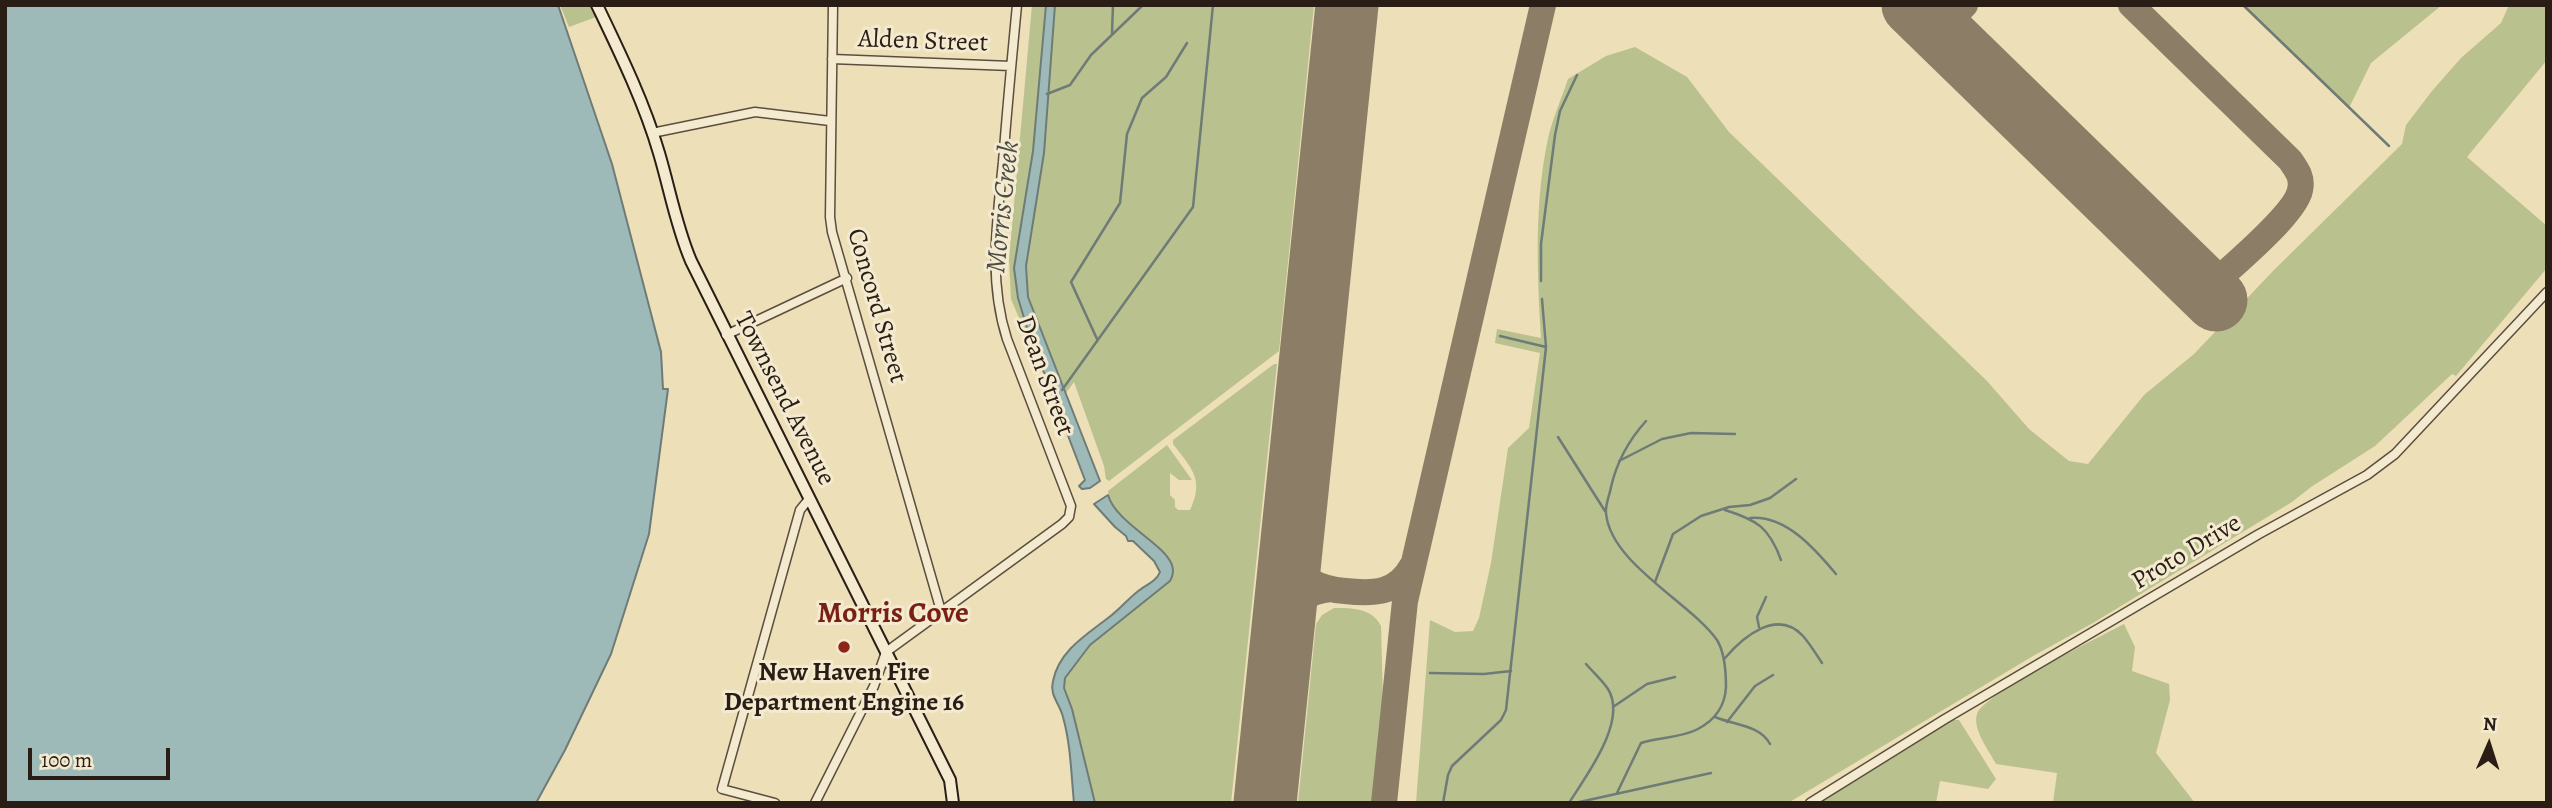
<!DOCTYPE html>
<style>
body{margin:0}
#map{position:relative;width:2552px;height:808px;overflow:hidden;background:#eddfb7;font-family:Alegreya,serif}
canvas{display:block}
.frame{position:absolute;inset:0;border:7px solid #2a1d16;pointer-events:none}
.north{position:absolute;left:2454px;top:710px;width:70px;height:70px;-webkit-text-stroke:5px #f3ead0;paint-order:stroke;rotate:3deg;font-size:19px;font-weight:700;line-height:28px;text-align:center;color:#2a1d16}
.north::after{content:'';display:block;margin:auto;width:24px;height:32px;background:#2a1d16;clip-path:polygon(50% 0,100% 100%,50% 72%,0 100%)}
.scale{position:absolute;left:28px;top:748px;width:142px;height:32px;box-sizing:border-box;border:4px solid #2a1d16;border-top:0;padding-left:9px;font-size:21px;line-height:24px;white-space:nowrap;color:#2a1d16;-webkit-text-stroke:5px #f3ead0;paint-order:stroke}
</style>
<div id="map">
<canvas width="2552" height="808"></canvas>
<div class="frame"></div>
<div class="north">N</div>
<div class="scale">100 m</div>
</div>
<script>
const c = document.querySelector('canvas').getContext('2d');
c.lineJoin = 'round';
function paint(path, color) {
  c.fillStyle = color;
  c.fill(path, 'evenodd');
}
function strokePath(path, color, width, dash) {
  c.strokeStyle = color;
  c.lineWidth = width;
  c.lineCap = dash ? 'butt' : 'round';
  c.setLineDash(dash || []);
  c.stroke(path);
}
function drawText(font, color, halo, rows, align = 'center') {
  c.font = font + ' Alegreya,serif';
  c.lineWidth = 6;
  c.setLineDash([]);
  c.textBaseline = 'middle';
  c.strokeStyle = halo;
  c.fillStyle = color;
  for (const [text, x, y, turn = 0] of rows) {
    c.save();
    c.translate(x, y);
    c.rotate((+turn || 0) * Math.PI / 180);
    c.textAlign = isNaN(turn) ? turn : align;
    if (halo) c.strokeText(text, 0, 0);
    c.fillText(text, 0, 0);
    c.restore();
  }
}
const green = new Path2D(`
 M560 5H590L596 17 569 27Z
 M1032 5H1046L1033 152 1014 268 1018 298 1028 331 1024 330 1011 299 1009 259Z
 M1055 5H1314L1279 351 1109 481 1106 479 1104 466 1074 382 1066 393 1028 297 1026 267 1044 153Z
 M2244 5H2442L2371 63 2349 108Z
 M2509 5H2547V60L2467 157 2547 226V268L2456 376 2452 374 2375 446 2311 487 2292 502 2093 623 2033 656 1788 803H1416L1430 620 1455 632 1473 631 1479 618 1491 563 1508 448 1529 428 1540 353 1495 343 1497 329 1541 338C1537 271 1534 200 1549 134 1554 116 1562 97 1568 79L1606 56 1635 47 1687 77 1729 132 1987 381 2029 429 2069 461 2088 464 2144 395 2194 354 2274 270 2402 144 2406 125 2432 91 2461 58 2501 23Z
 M1274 364H1277L1231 803H1095L1072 709 1064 688 1065 678 1090 645 1169 581 1170 561C1154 542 1110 516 1108 491L1167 445 1192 480H1179L1170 473V495L1175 500V507L1178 510H1190C1205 479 1191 468 1173 444V440Z
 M1334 608C1352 608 1372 608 1381 626L1383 701 1373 803H1298L1316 624 1322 615Z
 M2124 624 2135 647 2132 671 2169 684 2170 700 2156 753 2195 803H2053L2057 773 1996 764C1989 751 1972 729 1977 714 1982 695 2101 636 2124 624Z
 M1951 720H1959L1996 779 1988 789 1940 781 1936 803H1818Z`);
const water = new Path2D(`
 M5 5H558L612 164 661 352 663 389H668L649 534 611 654 565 750 536 803H5Z
 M1046 5H1055L1044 153 1026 266 1028 297 1100 481 1090 488 1082 489 1079 486 1085 480 1028 331 1018 298 1014 268 1033 151Z
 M1108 495C1116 523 1164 543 1172 565 1174 571 1173 576 1170 581L1090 645 1065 678 1064 688 1072 709 1095 803H1074C1071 773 1071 746 1063 717 1060 704 1049 695 1053 681 1059 651 1086 635 1108 618 1119 610 1127 600 1137 592 1145 585 1156 582 1160 572L1154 561 1133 541H1128L1126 536 1115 527 1094 504Z`);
const stream = new Path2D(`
 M2243 5 2389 146
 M1112 33 1113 5
 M1047 94 1070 85 1091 55 1143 5
 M1541 281V244L1555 135 1560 111 1577 75
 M1500 336 1546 347
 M1097 339 1071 282 1120 203 1127 134 1142 98 1166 77 1187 43
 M1062 390 1193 207 1213 5
 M1558 437 1605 511
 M1619 461 1662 439 1691 433 1735 434
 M1725 510C1757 520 1769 527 1781 560
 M1750 518C1786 515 1815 549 1836 574
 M1655 582 1673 534 1701 516 1729 507 1750 505 1770 498 1796 479
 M1759 627 1757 617 1766 597
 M1725 658C1743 637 1777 608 1803 636 1810 644 1816 654 1822 663
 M1430 673 1484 674 1511 671
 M1613 707 1647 684 1675 677
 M1715 717C1734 725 1760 725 1770 744
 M1727 722 1755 686 1773 675
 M1617 793 1641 743C1659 737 1681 738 1698 729 1715 720 1725 706 1726 687 1726 672 1725 653 1717 640 1690 602 1610 563 1606 513 1605 505 1610 494 1611 487 1617 461 1628 441 1646 421
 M1443 803 1448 775 1452 766 1501 720 1506 710 1546 347 1542 299
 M1569 803C1586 776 1628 721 1608 689 1602 680 1593 672 1586 664
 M1575 803 1711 773`);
const taxiway = new Path2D(`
 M2131 5 2290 160C2297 170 2303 178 2300 190 2296 214 2226 272 2206 290
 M1940 32 1965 5
 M1291 550C1296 561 1301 575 1312 582 1322 588 1333 590 1345 591 1373 594 1397 594 1412 566
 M1283 624C1294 603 1306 591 1331 589
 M1384 803 1405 601 1543 5`);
const runway = new Path2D(`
 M1913 5 2216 300
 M1265 803 1347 5`);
const street = new Path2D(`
 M833 5 830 217 832 232 941 611
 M832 59 1011 66
 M652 133 755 112 830 121
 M726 335 847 278
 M775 803 722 789 800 510 809 499
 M815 803 874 686 886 652 1062 524 1069 517 1071 506 1007 339C988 280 997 222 1003 162 1007 110 1012 57 1017 5
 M1810 803 1945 719 2259 534 2367 475 2395 454 2547 292`);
const secondary = new Path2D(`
 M597 5C620 53 644 102 659 153 670 190 676 226 691 261L950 780 953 803`);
const markers = [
 [844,647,7,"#8f2418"]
];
const streetNames = [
 ["Alden Street",923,42,2],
 ["Concord Street",876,306,74],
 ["Dean Street",1044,376,70],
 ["Townsend Avenue",784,399,63],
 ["Proto Drive",2187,553,-31]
];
const poiNames = [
 ["New Haven Fire",844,674],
 ["Department Engine 16",844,704]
];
const waterNames = [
 ["Morris Creek",1004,207,-84]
];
const quarterNames = [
 ["Morris Cove",893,615]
];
paint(green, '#b9c18e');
paint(water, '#9dbab8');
strokePath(water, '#6f7b77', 2);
strokePath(stream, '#6f7b77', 2.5);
strokePath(taxiway, '#8c7e66', 26);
strokePath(runway, '#8c7e66', 63);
strokePath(street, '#5b4e3e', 11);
strokePath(secondary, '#2a1d16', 14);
strokePath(street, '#f3ead0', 8);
strokePath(secondary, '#f3ead0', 10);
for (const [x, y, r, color] of markers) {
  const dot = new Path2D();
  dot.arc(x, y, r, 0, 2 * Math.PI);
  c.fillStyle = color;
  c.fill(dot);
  strokePath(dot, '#f3ead0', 2.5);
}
drawText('26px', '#2a1d16', '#f3ead0', streetNames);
drawText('bold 26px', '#2a1d16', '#f3ead0', poiNames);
drawText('italic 28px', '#4c4c47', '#f3ead0', waterNames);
drawText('bold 30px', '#7a1f14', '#f3ead0', quarterNames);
</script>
